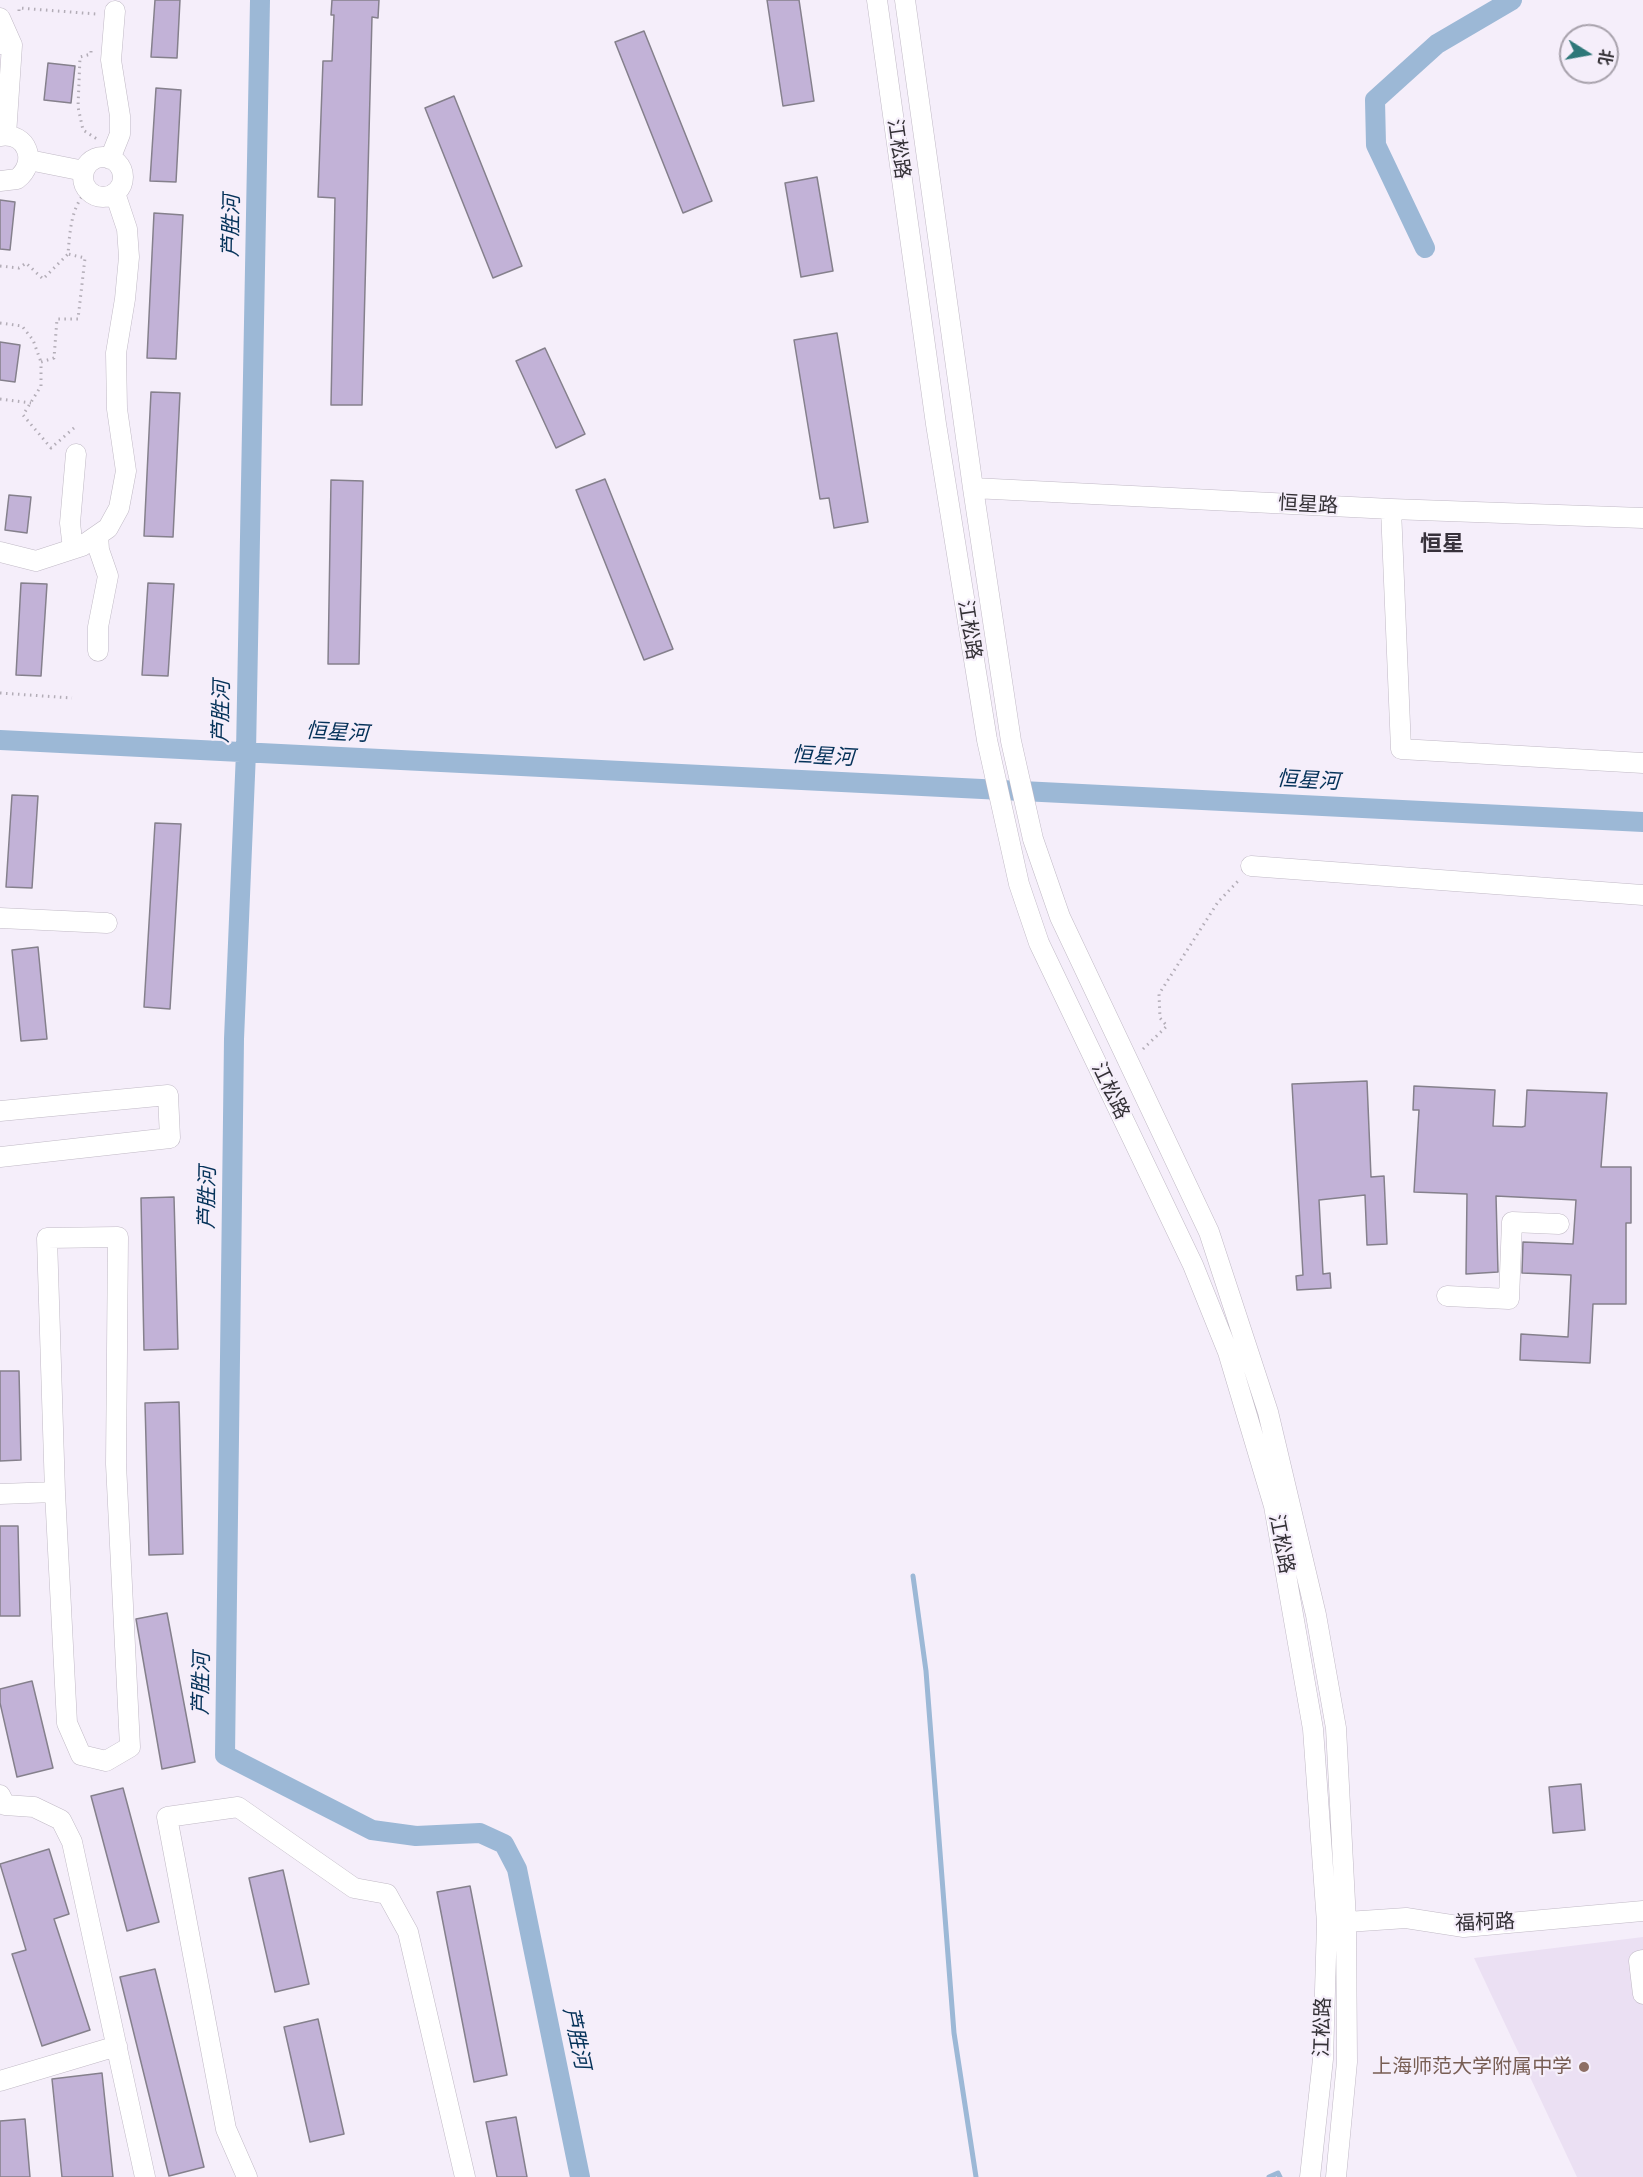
<!DOCTYPE html>
<meta charset="utf-8">
<style>
body{margin:0}
#map{position:relative;width:1643px;height:2177px;overflow:hidden;background:#f5eefa;font-family:Karla,"Noto Sans SC",sans-serif}
canvas{display:block}
.north{position:absolute;left:1559px;top:24px;width:60px;height:60px;box-sizing:border-box;background:#f5eefa;border:2px solid #a8a2ac;border-radius:50%;rotate:101deg;font-size:16px;font-weight:700;line-height:24px;text-align:center;color:#343136}
.north::after{content:'';display:block;margin:auto;width:21px;height:27px;background:#2e7879;clip-path:polygon(50% 0,100% 100%,50% 72%,0 100%)}
</style>
<div id="map">
<canvas width="1643" height="2177"></canvas>
<div class="north">北</div>
</div>
<script>
const c = document.querySelector('canvas').getContext('2d');
c.lineJoin = 'round';
function paint(path, color) {
  c.fillStyle = color;
  c.fill(path, 'evenodd');
}
function strokePath(path, color, width, dash) {
  c.strokeStyle = color;
  c.lineWidth = width;
  c.lineCap = dash ? 'butt' : 'round';
  c.setLineDash(dash || []);
  c.stroke(path);
}
function drawText(font, color, halo, rows, align = 'center') {
  c.font = font + ' Karla,"Noto Sans SC",sans-serif';
  c.lineWidth = 4.5;
  c.setLineDash([]);
  c.textBaseline = 'middle';
  c.strokeStyle = halo;
  c.fillStyle = color;
  for (const [text, x, y, turn = 0] of rows) {
    c.save();
    c.translate(x, y);
    c.rotate((+turn || 0) * Math.PI / 180);
    c.textAlign = isNaN(turn) ? turn : align;
    if (halo) c.strokeText(text, 0, 0);
    c.fillText(text, 0, 0);
    c.restore();
  }
}
const built = new Path2D(`
 M1643 1937V2177H1577L1474 1958Z`);
const stream = new Path2D(`
 M913 1576 926 1671 954 2033 976 2177
 M1269 2177 1278 2173 1280 2177`);
const canal = new Path2D(`
 M260 0 246 752 234 1039 225 1755 372 1830 416 1836 480 1833 504 1844 517 1869 580 2177
 M1425 248 1376 145 1375 100 1437 44 1512 0
 M0 740 1643 822`);
const building = new Path2D(`
 M155 0H180L177 58 151 57Z
 M332 0H379L378 18 372 17 362 405H331L335 198 318 197 323 61H332L334 15H331Z
 M767 0H799L814 101 783 106Z
 M644 31 712 201 683 213 615 42Z
 M48 63 75 66 71 103 44 100Z
 M156 88 181 90 176 182 150 181Z
 M454 96 522 266 493 278 425 108Z
 M817 177 833 271 801 277 785 183Z
 M0 200 15 202 10 250 0 249Z
 M154 213 183 215 176 359 147 358Z
 M837 333 868 522 834 528 829 498 820 499 794 340Z
 M0 342 20 345 15 382 0 380Z
 M545 348 585 434 556 448 516 361Z
 M151 392 180 393 173 537 144 536Z
 M605 479 673 649 644 660 576 490Z
 M331 480 363 481 359 664H328Z
 M9 495 31 497 27 533 5 530Z
 M21 583 47 584 41 676 16 675Z
 M148 583 174 584 168 676 142 675Z
 M12 795 38 796 32 888 6 887Z
 M155 823 181 824 170 1009 144 1007Z
 M38 947 47 1039 21 1041 12 950Z
 M1367 1081 1371 1177 1384 1176 1387 1244 1367 1245 1365 1195 1319 1200 1323 1274 1330 1273 1331 1288 1297 1290 1296 1276 1303 1275 1292 1084Z
 M1414 1086 1495 1090 1493 1126 1522 1127 1525 1126 1527 1090 1607 1093 1601 1167H1631V1223H1626V1304H1593L1590 1363 1520 1360 1521 1334 1568 1337 1571 1275 1522 1273 1523 1242 1573 1244 1576 1200 1496 1196 1498 1272 1466 1274 1467 1194 1414 1192 1419 1110H1413Z
 M174 1197 178 1349 144 1350 141 1198Z
 M0 1371H19L21 1460 0 1461Z
 M179 1402 183 1554 149 1555 145 1403Z
 M0 1526H18L20 1616H0Z
 M167 1613 195 1762 162 1769 136 1619Z
 M32 1681 53 1768 17 1777 0 1703V1689Z
 M1581 1784 1585 1830 1553 1833 1549 1787Z
 M123 1788 159 1922 127 1931 91 1796Z
 M49 1849 69 1914 54 1919 90 2030 42 2046 12 1954 26 1950 0 1864Z
 M283 1870 309 1984 275 1992 249 1878Z
 M470 1886 507 2075 474 2082 437 1892Z
 M155 1969 204 2167 169 2176 120 1977Z
 M318 2019 344 2134 310 2142 284 2027Z
 M102 2073 113 2177H62L52 2079Z
 M516 2117 527 2177H497L486 2122Z
 M25 2119 30 2177H0V2121Z`);
const path = new Path2D(`
 M19 11V8L96 14
 M91 51V54L80 57 78 107 83 130 97 139 96 142
 M0 266 19 268 26 263 43 279 68 254
 M0 323 22 326 33 340 41 362
 M0 399 31 403
 M74 428 51 448 23 415 41 386V362L54 358 57 319H78L85 258 68 254C70 230 71 209 86 191
 M0 693 72 698
 M1143 1049 1167 1026 1160 1018 1159 994 1218 902 1240 879`);
const minor = new Path2D(`
 M877 0 936 424 987 740 1019 884 1039 943 1193 1265 1228 1352 1274 1506 1313 1729 1327 1923 1323 2059 1310 2177
 M905 0 973 488 1011 741 1033 839 1060 917 1209 1232 1268 1412 1316 1615 1336 1728 1346 1921 1347 2062 1336 2177
 M0 18 12 45 0 44
 M6 135 12 45
 M0 136C28 132 38 163 17 179L0 181
 M83 177a20 20 0 1 1 40 0a20 20 0 1 1-40 0Z
 M110 159 120 134V116L111 60 115 11
 M29 160 84 171
 M973 488 1391 509 1643 518
 M1391 509 1401 749 1643 763
 M73 549 70 523 76 454
 M0 552 36 561 82 546 108 528 119 508 126 471 117 409 116 353 125 299 129 257 127 229 115 193
 M98 651V627L108 576 99 550 98 535
 M1251 866 1643 895
 M0 918 107 923
 M0 1111 168 1095 170 1138 0 1157
 M118 1237 116 1464 130 1747 106 1761 81 1755 67 1723 55 1492 47 1238Z
 M1447 1296 1509 1299 1512 1222 1559 1224
 M0 1494 55 1492
 M0 1795 5 1805 34 1807 61 1820 72 1842 145 2177
 M1332 1923 1406 1918 1464 1927 1643 1911
 M1643 1960 1639 1961 1643 1994
 M0 2081 117 2046
 M247 2177 226 2129 167 1817 238 1807 354 1888 387 1894 408 1932 465 2177`);
const markers = [
 [1584,2067,6,"#8d6e63"]
];
const streetNames = [
 ["江松路",898,149,82],
 ["恒星路",1308,505,3],
 ["江松路",969,630,81],
 ["江松路",1110,1091,64],
 ["江松路",1281,1544,79],
 ["福柯路",1485,1923,-2],
 ["江松路",1323,2027,-88]
];
const educationNames = [
 ["上海师范大学附属中学",1572,2067]
];
const waterNames = [
 ["芦胜河",232,226,-89],
 ["芦胜河",222,712,-89],
 ["恒星河",337,733,3],
 ["恒星河",823,757,3],
 ["恒星河",1308,781,3],
 ["芦胜河",208,1198,-89],
 ["芦胜河",202,1684,-89],
 ["芦胜河",576,2038,78]
];
const quarterNames = [
 ["恒星",1442,545]
];
paint(built, '#ebe0f3');
strokePath(stream, '#9cb8d6', 5);
strokePath(canal, '#9cb8d6', 20);
paint(building, '#c2b2d7');
strokePath(building, '#85808c', 1.5);
strokePath(minor, '#c0b9c5', 21);
strokePath(path, '#b3adb7', 3, [1.5, 4.5]);
strokePath(minor, '#fff', 20);
for (const [x, y, r, color] of markers) {
  const dot = new Path2D();
  dot.arc(x, y, r, 0, 2 * Math.PI);
  c.fillStyle = color;
  c.fill(dot);
  strokePath(dot, '#f5eefa', 2);
}
drawText('20px', '#343136', '#f5eefa', streetNames);
drawText('20px', '#785e54', '#f5eefa', educationNames, 'right');
drawText('italic 21px', '#053259', '#f5eefa', waterNames);
drawText('bold 22px', '#37313b', '#f5eefa', quarterNames);
</script>
